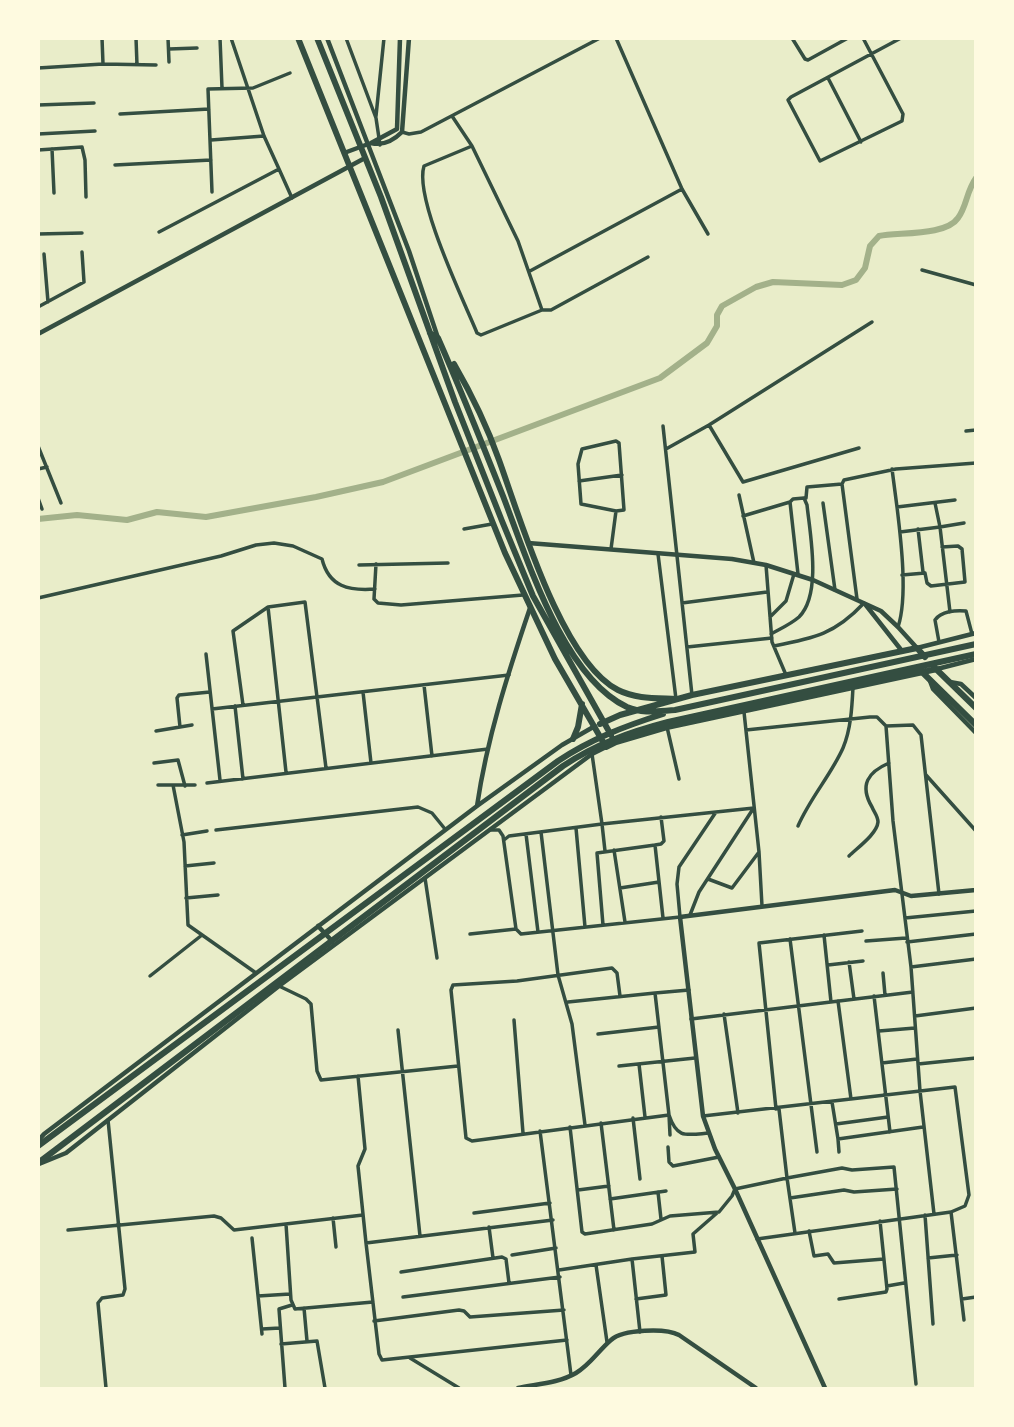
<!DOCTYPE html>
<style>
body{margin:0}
#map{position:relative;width:1014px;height:1427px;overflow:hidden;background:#e9edc9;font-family:Poppins,sans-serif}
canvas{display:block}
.frame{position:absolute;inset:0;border:40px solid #fefae0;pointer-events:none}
</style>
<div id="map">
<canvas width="1014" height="1427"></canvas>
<div class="frame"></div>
</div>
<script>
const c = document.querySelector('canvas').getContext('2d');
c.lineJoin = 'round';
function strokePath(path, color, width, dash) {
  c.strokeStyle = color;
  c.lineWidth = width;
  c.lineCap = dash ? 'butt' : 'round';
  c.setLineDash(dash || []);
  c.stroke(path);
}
const canal = new Path2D(`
 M38 519 77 515 127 520 157 512 206 517 316 497 383 482 660 378 707 343 717 326V315L722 306 756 287 773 282 842 285 856 280 865 268 870 246 879 236C899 232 946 236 958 218 967 206 966 192 976 178`);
const minor = new Path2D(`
 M102 38 103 64
 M136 38 137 65
 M168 38 169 62
 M220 38 222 88
 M231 38 264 136 279 169
 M346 38 376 118 380 145
 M616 38 682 189 708 234
 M792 38 805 59 808 60 848 38
 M863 38 903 114 902 121 820 161 788 100 791 97 901 38
 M169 49 197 48
 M38 68 103 64 156 65
 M828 78 861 142
 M38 105 94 103
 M120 114 209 109
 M376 116 384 38
 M452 116 472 146 518 241 542 310H551L648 257
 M402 132 409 134 421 132 600 38
 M38 134 95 131
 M211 140 264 136
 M472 146 424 166C414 198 463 299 477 333L481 335 542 310
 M52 149 54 193
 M38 150 82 147 85 160 86 197
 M115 165 211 160
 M212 192 208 89 253 88 290 73
 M159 232 279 169 292 198
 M38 234 82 233
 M44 254 48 302
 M922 270 976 285
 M530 271 682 189
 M38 307 84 282 82 252
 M709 425 743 482 859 448
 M663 426 692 695
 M966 431 976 430
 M38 446 61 503
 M666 449 709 425 872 322
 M38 469 47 467
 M892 469 897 507
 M579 481 622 475
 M739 495 754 563
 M38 498 42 509
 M806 498 807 487 842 484
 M823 503 835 590
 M935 503 940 527 964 523
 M743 516 790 502
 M464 529 492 524
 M918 529 923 572
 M900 532 940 527 950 612
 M611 549 616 511 624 510 619 443 616 441 582 449 578 464 581 504 616 511
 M658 554 676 699
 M376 564 374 599 378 603 401 605 523 595
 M359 565 448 563
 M766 565 772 642 786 675
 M902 575 925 573 927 583 931 586 965 582 962 549 958 546 942 547
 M38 598 221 556 256 545 274 543 293 546 322 559C329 587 349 591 375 589
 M857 599 842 484 844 480 896 469 976 463
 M682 603 767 592
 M268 607 286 772
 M770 617 786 601 794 574
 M898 627C908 597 901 540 897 507L955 500
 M771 634C780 629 791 624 799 617 822 594 810 534 807 505L804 498 793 499 790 502 798 574
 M939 642 935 620C941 611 956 610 966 611L972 634
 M774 646C815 638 835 634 864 603
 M687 647 772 638
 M206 654 220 780
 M424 685 432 756
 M363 692 371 763
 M243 705 233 631 268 607 305 602 326 768
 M235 706 243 779
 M212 709 509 675
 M744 712 759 852 762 906
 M886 726 913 725 921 735 939 894
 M180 727 192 725
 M667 727 679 779
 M746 730 870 717H877L886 726 893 821 911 967 920 1091 934 1214
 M156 731 180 727 177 698 179 695 210 692
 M592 754 602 824 754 808
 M154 763 178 760 185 786
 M926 775 976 831
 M207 783 488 749
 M158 785H173L184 842 188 925 256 973
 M173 785H195
 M661 817 664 841 661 844 655 845 663 918
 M798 826C810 798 831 775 843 748 851 729 852 707 853 687
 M576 828 585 927
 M216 830 418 807 432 813 445 829
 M491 830H499L503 836 516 929 521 934 680 917 677 884 679 867 716 812
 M541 832 558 975 572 1024 585 1125
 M526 834 538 932
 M182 835 207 831
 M504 840 509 836 602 824 605 851
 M614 850 625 922
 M849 856C857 848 877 834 878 822 878 816 874 812 872 807 859 785 868 772 889 763
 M185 866 214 863
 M425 878 437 958
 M708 879 732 888 759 852
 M620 888 659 882
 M186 898 218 895
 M690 915 699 892 753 809
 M905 918 976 911
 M603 925 597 853 655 845
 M470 934 516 929
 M824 935 831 1002
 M790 939 817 1152
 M866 941 906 938
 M907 942 976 934
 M849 962 854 999
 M828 965 863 961
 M911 967 976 959
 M883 973 885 995
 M150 976 202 935
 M279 986 306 999 311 1004 317 1071 321 1080 458 1066
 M689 990 655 993 669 1115C677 1139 686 1135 709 1133
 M620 996 617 973 612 968 517 981 453 985 451 990 466 1138 472 1141 669 1115 670 1135
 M874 996 890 1132
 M838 1001 851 1099
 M568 1002 655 993
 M724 1014 738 1113
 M915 1016 976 1008
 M691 1019 913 992
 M514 1020 523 1133
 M398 1030 420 1236
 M879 1031 915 1028
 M598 1034 659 1027
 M882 1063 917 1059
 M639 1064 645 1117
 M918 1064 976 1058
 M619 1066 695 1058
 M358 1076 365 1149 358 1166 366 1243 553 1220
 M832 1102 838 1139 923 1127
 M776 1109 759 943 862 931
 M703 1116 955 1087 969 1195 965 1206 951 1212 964 1320
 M633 1118 640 1179
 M601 1123 614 1230
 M836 1124 888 1117
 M570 1127 582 1232 585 1234 652 1224 670 1216 719 1212 732 1196 735 1189 787 1178 779 1109
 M540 1131 571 1375
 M838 1139 839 1152
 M668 1147 669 1162 673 1166 719 1157
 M578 1190 609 1186
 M658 1192 661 1219
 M790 1198 844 1190 854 1192 897 1189
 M610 1199 666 1191
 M474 1213 550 1203
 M925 1215 933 1324
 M333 1218 336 1247
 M286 1224 291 1300 295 1309 373 1302
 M489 1227 493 1258
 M68 1230 214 1216 221 1218 234 1230 363 1215
 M809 1231 814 1256 828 1254 834 1263 884 1259
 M795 1233 787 1178 842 1168 852 1170 894 1167 916 1384
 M252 1238 262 1334
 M757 1239 951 1212
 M366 1243 379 1354 382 1360 567 1340
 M512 1255 556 1248
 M928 1258 957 1255
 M632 1259 695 1252 693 1234 717 1213
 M596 1265 607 1342
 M559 1270 632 1259 640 1332
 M401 1272 502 1257 506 1259 509 1283
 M887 1286 904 1283
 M258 1296 290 1294
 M403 1297 560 1277
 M636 1299 666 1295 662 1256
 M839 1299 886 1292 887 1289 880 1221
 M962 1299 976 1297
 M304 1308 307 1341
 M374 1321 459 1310 464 1311 470 1317 564 1310
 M262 1329 280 1328
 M281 1344 317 1341 325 1388
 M410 1358 459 1388
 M106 1388 98 1303 102 1298 123 1295 125 1289 108 1120
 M285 1388 279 1309 292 1305`);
const tertiary = new Path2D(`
 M327 38 409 251 438 338
 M371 143C383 146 393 141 402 132L409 38
 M344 153 371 143 397 129 400 38
 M38 334 365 158
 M528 543 732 559 766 565 813 580 881 611 898 627 917 648 976 633
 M865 604 902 651
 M937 669 976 659
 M930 681 933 689 976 733
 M950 682 961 684 976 698
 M477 806C487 738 508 673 530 608
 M318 926 332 941
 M38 1141 44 1134 477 806 562 745 595 726
 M39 1164 66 1153 279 986 592 754 606 747
 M518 1388C537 1384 559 1383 576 1373 590 1365 599 1350 611 1340 623 1329 666 1328 679 1335L756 1388
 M825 1388 735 1189 715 1149 703 1116 680 917 895 890 911 896 976 890`);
const trunk = new Path2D(`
 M298 38 505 553 555 659 606 747 616 742 667 727 937 669
 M317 38 381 197 455 402 502 521 533 596 611 735
 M430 333 438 338C461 390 482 443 503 496 527 558 563 677 627 707 643 714 658 711 675 710L976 644
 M454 364C472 395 487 426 499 460 520 518 562 662 618 690 636 699 656 698 676 699
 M935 668 976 708
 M920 670 976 725
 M600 724 620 715 692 695 917 648 925 657
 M573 739 578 727 582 704
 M38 1146 558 761C591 739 625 726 663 714
 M38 1163 563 766C596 744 630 732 668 722L976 654`);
strokePath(canal, '#a3b18a', 6);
strokePath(minor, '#344e41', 3.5);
strokePath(tertiary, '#344e41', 4.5);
strokePath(trunk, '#344e41', 6);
</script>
